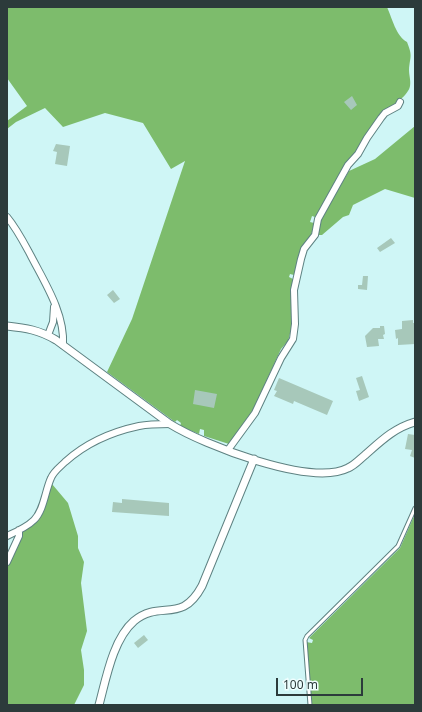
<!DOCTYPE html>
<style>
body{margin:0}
#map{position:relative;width:422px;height:712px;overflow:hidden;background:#cff6f6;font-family:"Noto Sans",sans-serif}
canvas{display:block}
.frame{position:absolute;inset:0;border:8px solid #2c3b3b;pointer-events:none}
.scale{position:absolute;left:276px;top:678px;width:87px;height:18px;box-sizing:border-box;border:2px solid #2c3b3b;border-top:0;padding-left:5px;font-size:12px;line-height:14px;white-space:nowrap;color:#2c3b3b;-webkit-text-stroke:3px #effefe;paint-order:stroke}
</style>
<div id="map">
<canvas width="422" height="712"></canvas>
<div class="frame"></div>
<div class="scale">100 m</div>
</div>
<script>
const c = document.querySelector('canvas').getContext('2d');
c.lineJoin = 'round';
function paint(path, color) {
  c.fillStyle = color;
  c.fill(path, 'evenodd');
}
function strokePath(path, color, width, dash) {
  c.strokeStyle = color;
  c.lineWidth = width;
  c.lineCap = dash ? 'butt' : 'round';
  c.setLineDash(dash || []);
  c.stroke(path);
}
const forest = new Path2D(`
 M7 7H387C392 18 396 36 407 42 413 57 410 56 409 70 409 75 411 81 410 86 409 94 394 106 388 108L315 217 312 216 310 222 314 223 311 236 300 251 294 275 290 274 289 277 293 279 291 289V330L288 341 281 349 253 410 229 444 204 436V430L200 429 199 434 180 426 181 423 177 420 175 422 107 372 132 319 185 161 171 169 143 123 105 113 63 127 45 108 16 122 7 129V121L27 106 7 78Z
 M415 126V198L385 189 353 205 349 215 343 217 322 235H318L321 218 349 171 375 159Z
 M52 484 68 503 78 536V548L84 562 81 583 87 631 81 650 84 670V685L74 705H7V567L23 530 46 501Z
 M415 514V705H312L306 642 312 643 313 640 309 638 400 548Z`);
const building = new Path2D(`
 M352 96 357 105 351 110 344 102Z
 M56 144 70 146 67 166 55 164 57 152 53 151Z
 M391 238 395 243 380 252 377 248Z
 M363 276H368L367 290 358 289V285H362Z
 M113 290 120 299 114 303 107 295Z
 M413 320V323H415V344L398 345V338L396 339 395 330 402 329V321Z
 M380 326H384L385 334 383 335 384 339H378L379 346 367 347 365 336 373 328H380Z
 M362 376 369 397 359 401 356 391 360 390 356 378Z
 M279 378 333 401 327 415 294 401 293 404 274 396 277 391 274 390Z
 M195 390 217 394 214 408 193 404Z
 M408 434 415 435V458L410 456 412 450 405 449Z
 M122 499 169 503V516L112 512 113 502 122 503Z
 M144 635 148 640 138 648 134 643Z`);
const service = new Path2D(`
 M310 705 305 640 307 636 398 546 415 508`);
const minor = new Path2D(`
 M7 217C17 229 24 243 31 256 45 283 65 314 63 345
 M48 335 53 322 54 307
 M228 450 255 413 281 358 293 339 295 324 294 290 301 259 304 249 315 235 318 219 348 165 358 154 367 138 381 118 385 113 398 106 400 102
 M7 536C16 532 27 527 34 520 44 510 45 491 51 478 54 471 60 467 65 462 87 442 111 432 139 426 149 424 160 424 170 424
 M7 562 19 536V530`);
const tertiary = new Path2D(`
 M7 326C26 328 39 330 56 340L170 424C204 445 311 487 348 468 355 465 360 459 365 455 381 441 394 428 415 422
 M99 705C106 679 113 639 134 621 161 599 181 625 202 586L254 459`);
paint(forest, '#7dbc6c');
paint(building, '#a7c8ba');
strokePath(service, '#5e8282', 5);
strokePath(minor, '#5e8282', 8);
strokePath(tertiary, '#5e8282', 9);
strokePath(service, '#fff', 3);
strokePath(minor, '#fff', 6);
strokePath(tertiary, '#fff', 7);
</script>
